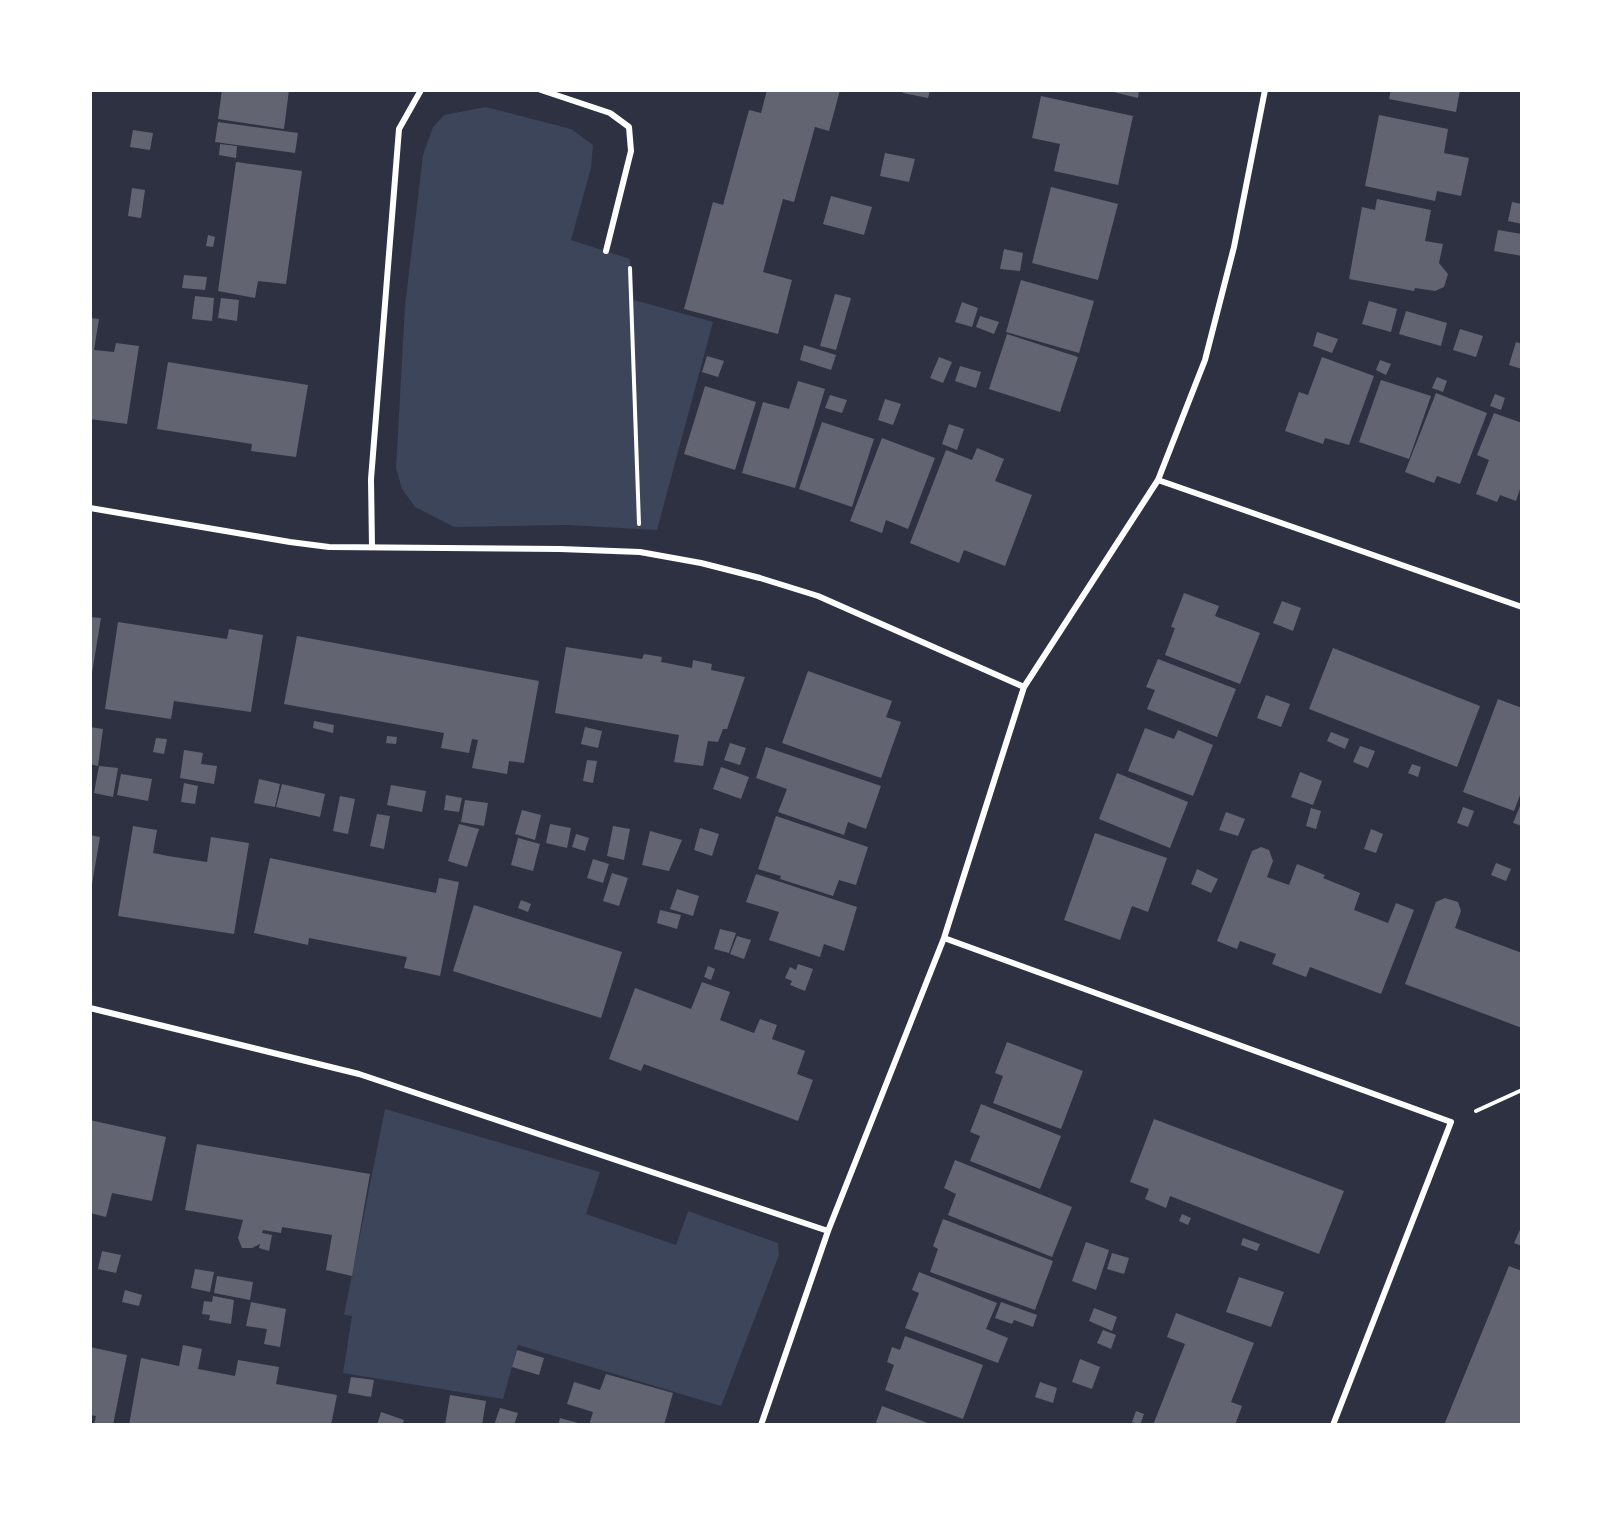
<!DOCTYPE html>
<style>
body{margin:0}
#map{position:relative;width:1612px;height:1515px;overflow:hidden;background:#2d3142;font-family:"Source Sans 3",sans-serif}
canvas{display:block}
.frame{position:absolute;inset:0;border:92px solid #fff;pointer-events:none}
</style>
<div id="map">
<canvas width="1612" height="1515"></canvas>
<div class="frame"></div>
</div>
<script>
const c = document.querySelector('canvas').getContext('2d');
c.lineJoin = 'round';
function paint(path, color) {
  c.fillStyle = color;
  c.fill(path, 'evenodd');
}
function strokePath(path, color, width, dash) {
  c.strokeStyle = color;
  c.lineWidth = width;
  c.lineCap = dash ? 'butt' : 'round';
  c.setLineDash(dash || []);
  c.stroke(path);
}
const green = new Path2D(`
 M486 107 571 129 593 145 591 168 571 240 630 259 634 300 713 322 657 530 567 525 454 527 415 507 402 489 396 468 405 306 423 155 433 127 444 115Z
 M385 1109 600 1172 586 1214 676 1245 688 1211 778 1243 779 1255 721 1406 518 1345 503 1399 343 1373 352 1316 344 1315Z`);
const building = new Path2D(`
 M222 90H289L284 129 218 119Z
 M767 90H840L829 131 815 127 794 202 783 199 763 272 792 280 778 334 684 309 713 202 723 205 749 110 761 113Z
 M903 90H930L928 98 903 93Z
 M1105 90H1139L1138 98Z
 M1391 90H1460L1456 112 1389 99Z
 M1041 96 1133 116 1118 185 1054 171 1060 144 1032 138Z
 M1379 115 1448 129 1444 153 1469 158 1461 196 1437 191 1435 201 1365 186Z
 M218 122 298 133 295 153 215 142Z
 M133 130 153 133 150 150 130 147Z
 M220 144 237 146 236 158 219 155Z
 M885 153 915 159 909 182 880 176Z
 M236 162 302 171 286 284 258 281 255 298 218 291Z
 M1051 187 1118 204 1098 280 1032 263Z
 M132 188 145 190 141 218 128 216Z
 M831 196 872 207 864 235 823 224Z
 M1377 199 1431 210 1425 241 1443 244 1439 263 1448 274 1444 287 1435 291 1415 288 1414 291 1349 279 1362 207 1375 210Z
 M1512 202 1522 204V224L1508 221Z
 M1498 230 1522 234V256L1494 251Z
 M208 235 215 237 213 247 206 246Z
 M1004 249 1023 253 1020 271 1000 269Z
 M184 275 207 277 205 290 182 288Z
 M1021 280 1094 301 1079 353 1006 332Z
 M835 294 851 298 836 350 820 346Z
 M195 296 214 298 212 321 192 319Z
 M221 298 239 300 237 321 218 318Z
 M1369 301 1397 309 1391 332 1362 324Z
 M962 302 978 308 972 327 955 322Z
 M1406 311 1447 323 1441 346 1399 334Z
 M980 316 999 322 994 334 976 327Z
 M90 318 99 319 94 350 114 352 116 343 139 346 127 424 90 419Z
 M1460 329 1483 336 1476 357 1453 350Z
 M1317 332 1338 339 1332 353 1313 346Z
 M1007 334 1078 357 1060 412 989 389Z
 M1516 342 1522 344V369L1509 365Z
 M804 345 836 355 831 370 800 360Z
 M707 356 724 361 718 377 702 372Z
 M939 357 952 362 943 383 930 378Z
 M1322 357 1374 376 1349 445 1325 438 1323 444 1285 431 1299 392 1308 395Z
 M1380 360 1391 364 1386 375 1376 370Z
 M168 362 308 385 296 457 251 451 252 444 157 429Z
 M960 366 981 372 976 388 955 381Z
 M1437 377 1447 381 1443 392 1432 388Z
 M1381 380 1431 396 1409 459 1359 442Z
 M798 381 825 389 795 488 742 473 763 402 789 409Z
 M705 386 756 402 735 470 684 454Z
 M1436 393 1487 413 1460 484 1437 476 1434 483 1405 472Z
 M1495 394 1505 398 1501 410 1490 406Z
 M830 395 847 400 842 413 825 408Z
 M885 399 901 404 893 425 878 420Z
 M1494 413 1522 423V483L1516 501 1500 495 1497 502 1476 494 1489 460 1477 455Z
 M822 422 874 439 852 507 799 489Z
 M949 424 964 429 957 450 942 444Z
 M882 438 935 458 908 529 886 520 882 533 850 521Z
 M977 448 1004 459 995 481 1032 495 1005 566 964 550 959 563 910 543 946 450 972 460Z
 M1184 593 1219 606 1215 616 1260 633 1240 684 1165 655 1175 628 1171 627Z
 M1282 601 1301 608 1293 631 1273 623Z
 M90 617 101 618 91 679H90Z
 M118 622 227 639 229 629 263 635 251 712 174 701 171 719 105 709Z
 M297 636 539 681 524 763 509 761 507 774 472 768 478 740 472 739 469 753 441 748 444 733 284 704Z
 M566 647 642 659 644 654 662 657 661 662 692 668 693 660 712 664 711 670 745 677 727 729H723L718 742 708 741 703 766 674 762 679 735 555 713Z
 M1333 648 1480 706 1457 767 1309 709Z
 M1158 659 1236 689 1217 737 1147 709 1155 690 1146 687Z
 M808 671 892 701 886 717 901 722 881 778 782 743Z
 M1266 695 1290 704 1281 727 1257 718Z
 M1498 699 1522 708V790L1514 811 1463 792Z
 M314 721 334 725 333 733 313 728Z
 M90 727 103 729 98 766 90 764Z
 M585 727 602 731 598 748 581 744Z
 M1145 728 1174 739 1178 730 1213 745 1193 796 1128 771Z
 M1331 732 1349 739 1345 749 1327 741Z
 M387 736 397 737 396 744 386 743Z
 M156 738 167 739 164 754 153 752Z
 M730 743 746 748 740 765 724 760Z
 M1360 746 1375 751 1368 768 1353 762Z
 M766 747 881 786 866 829 848 822 844 835 778 812 787 789 756 778Z
 M184 750 203 753 201 764 217 766 214 784 180 778Z
 M587 760 597 761 593 783 583 781Z
 M1412 764 1421 767 1418 777 1408 773Z
 M99 766 118 768 113 797 94 793Z
 M721 767 749 777 741 799 713 789Z
 M1300 772 1322 781 1313 805 1291 797Z
 M1117 773 1188 802 1170 848 1099 819Z
 M121 774 152 779 148 801 117 795Z
 M259 779 280 784 275 807 254 803Z
 M184 783 198 786 195 804 181 802Z
 M282 784 325 794 320 817 276 807Z
 M391 785 426 791 422 812 387 805Z
 M446 795 462 798 459 812 444 810Z
 M340 796 355 799 348 834 333 831Z
 M465 800 488 803 484 826 461 822Z
 M1522 801V826L1513 823Z
 M1463 807 1474 811 1468 827 1457 823Z
 M1311 808 1321 811 1316 829 1306 826Z
 M522 810 541 815 535 840 515 834Z
 M1226 812 1245 819 1238 836 1219 830Z
 M377 814 390 816 384 849 370 846Z
 M776 816 868 847 856 885 839 880 833 896 780 879 781 876 758 869Z
 M459 824 479 829 467 867 448 861Z
 M550 824 571 828 567 848 546 843Z
 M133 826 157 830 153 853 168 856 207 862 211 837 249 843 234 934 118 916Z
 M613 826 630 829 624 860 607 856Z
 M700 828 719 834 712 856 694 850Z
 M1371 829 1383 834 1376 853 1364 849Z
 M650 831 682 840 669 871 642 865Z
 M1095 833 1167 858 1148 912 1132 906 1120 940 1064 920Z
 M576 834 589 838 585 851 572 847Z
 M90 835 100 837 91 890H90Z
 M518 838 540 844 533 871 511 865Z
 M1261 847 1269 850 1273 861 1267 877 1289 885 1297 864 1325 875 1323 878 1360 893 1354 910 1388 923 1396 903 1414 910 1381 994 1310 967 1306 977 1272 964 1276 954 1240 941 1237 949 1217 941 1252 851Z
 M270 858 436 893 439 878 459 882 440 976 404 968 407 957 309 938 308 945 254 933Z
 M593 859 609 864 603 883 587 878Z
 M1496 863 1511 869 1506 881 1491 875Z
 M1197 869 1218 879 1211 893 1191 884Z
 M612 873 628 878 619 906 603 901Z
 M756 874 857 907 844 951 824 944 820 957 769 940 779 912 746 902Z
 M677 889 699 896 693 916 670 909Z
 M1445 898 1458 902 1461 911 1455 928 1522 953V1028L1405 984 1436 902Z
 M521 900 531 904 528 912 518 908Z
 M474 905 622 952 601 1018 453 971Z
 M660 910 681 915 677 929 657 923Z
 M720 929 736 933 729 953 714 949Z
 M737 936 751 940 744 959 730 954Z
 M798 964 813 969 805 991 790 985 792 981 785 978 790 967 796 970Z
 M708 966 715 969 711 980 704 977Z
 M702 982 730 992 720 1020 754 1033 760 1019 777 1025 772 1039 805 1051 797 1074 813 1080 798 1121 644 1064 641 1071 609 1059 635 988 691 1009Z
 M1007 1042 1083 1071 1061 1129 993 1103 1003 1076 995 1073Z
 M981 1104 1061 1136 1040 1189 970 1161 980 1136 970 1132Z
 M1154 1119 1344 1191 1319 1254 1170 1196 1166 1208 1145 1199 1149 1189 1130 1182Z
 M90 1120 166 1137 152 1201 112 1193 106 1217 90 1213Z
 M197 1144 370 1174 352 1276 326 1270 332 1235 282 1227 281 1233 263 1230 262 1233 272 1235 269 1251 259 1248 260 1244 252 1248H242L238 1238 243 1220 185 1210Z
 M955 1160 1072 1207 1052 1257 948 1215 956 1194 944 1188Z
 M1182 1214 1191 1218 1188 1225 1179 1221Z
 M943 1219 1053 1261 1035 1310 930 1272 938 1249 933 1246Z
 M1522 1225V1246L1514 1243Z
 M1243 1238 1260 1244 1257 1251 1241 1245Z
 M1086 1242 1109 1250 1096 1290 1072 1281Z
 M102 1251 121 1255 116 1273 98 1269Z
 M1112 1253 1129 1258 1124 1274 1107 1269Z
 M1509 1266 1522 1271V1425H1444Z
 M195 1269 214 1272 210 1292 191 1288Z
 M919 1272 997 1303 986 1329 1008 1338 998 1363 905 1328 919 1293 912 1290Z
 M217 1276 253 1282 250 1300 214 1293Z
 M1239 1277 1284 1292 1271 1327 1226 1312Z
 M125 1290 142 1295 139 1306 122 1302Z
 M213 1296 234 1300 231 1324 209 1320 210 1315 202 1314 204 1301 212 1302Z
 M251 1302 286 1309 280 1347 264 1344 267 1329 246 1326Z
 M1001 1302 1037 1315 1033 1327 1014 1320 1012 1324 995 1318Z
 M1094 1308 1117 1317 1112 1331 1089 1321Z
 M1176 1313 1254 1343 1231 1402 1242 1406 1235 1425H1153L1185 1344 1167 1337Z
 M1103 1330 1116 1335 1111 1349 1097 1343Z
 M905 1336 983 1365 963 1419 885 1390 894 1365 887 1362 892 1347 900 1350Z
 M183 1345 202 1349 198 1369 235 1376 238 1360 279 1367 276 1384 337 1395 331 1425H129L141 1358 179 1366Z
 M90 1347 127 1355 113 1425H94L96 1416 90 1415Z
 M517 1350 544 1358 539 1375 512 1367Z
 M1080 1359 1100 1367 1092 1389 1072 1382Z
 M606 1374 673 1393 664 1425H589L593 1412 567 1404 574 1382 600 1390Z
 M351 1377 374 1380 371 1397 348 1393Z
 M1040 1382 1057 1388 1053 1403 1035 1397Z
 M450 1395 486 1401 482 1425H445Z
 M882 1406 933 1425H875Z
 M500 1408 518 1413 514 1425H494Z
 M1136 1411 1144 1414 1140 1425 1132 1422Z
 M381 1412 404 1420 402 1425H377Z
 M560 1418 582 1424V1425H558Z`);
const path = new Path2D(`
 M630 268 639 524
 M1476 1111 1522 1090`);
const minor = new Path2D(`
 M541 90 610 113 629 127 631 151 606 251
 M1158 480 1522 607
 M90 508 290 542 329 547 560 549 640 552 701 563 760 578 818 596 1024 687
 M372 547 371 479 399 129 421 90
 M944 938 1451 1122 1333 1425
 M90 1008 359 1074 828 1231
 M761 1425 828 1231 944 938 1024 687 1158 480 1205 360 1234 247 1265 90`);
paint(green, '#3c4559');
paint(building, '#626471');
strokePath(path, '#fff', 4);
strokePath(minor, '#fff', 6);
</script>
